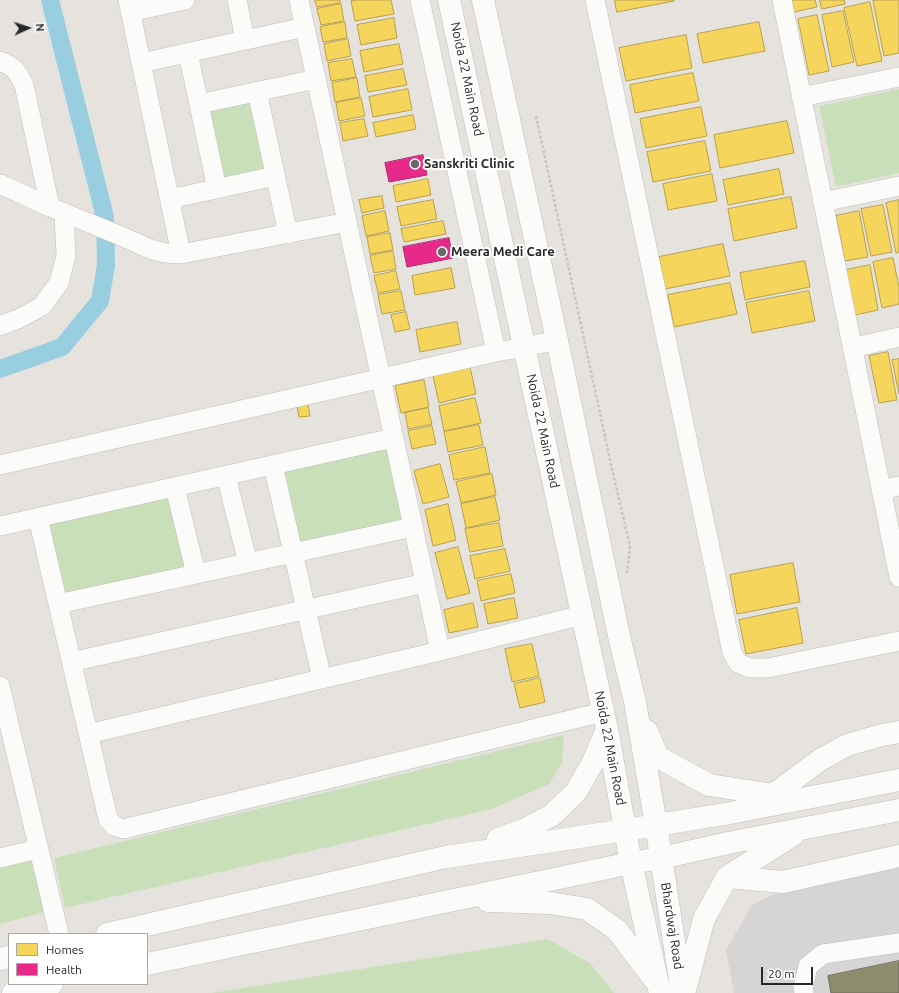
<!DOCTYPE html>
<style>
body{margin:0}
#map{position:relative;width:899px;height:993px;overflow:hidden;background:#e6e3de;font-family:Ubuntu,sans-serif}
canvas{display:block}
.legend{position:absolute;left:8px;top:933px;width:140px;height:52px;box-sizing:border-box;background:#fff;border:1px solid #a9a9a9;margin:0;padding:5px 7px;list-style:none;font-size:12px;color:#282828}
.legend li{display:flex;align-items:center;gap:8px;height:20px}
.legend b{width:20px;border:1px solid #a9a9a9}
.north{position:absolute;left:8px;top:8px;width:40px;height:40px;-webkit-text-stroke:3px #fff;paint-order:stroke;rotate:87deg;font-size:11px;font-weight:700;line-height:16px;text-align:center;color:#282828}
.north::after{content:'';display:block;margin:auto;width:14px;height:18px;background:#282828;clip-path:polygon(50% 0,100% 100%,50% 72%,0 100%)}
.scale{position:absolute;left:761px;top:967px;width:52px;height:18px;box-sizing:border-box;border:2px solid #282828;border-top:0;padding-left:5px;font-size:12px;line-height:14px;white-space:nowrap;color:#282828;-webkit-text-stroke:3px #fff;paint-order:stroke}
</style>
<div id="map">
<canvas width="899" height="993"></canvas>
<ul class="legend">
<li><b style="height:11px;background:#f6d55c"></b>Homes</li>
<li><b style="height:11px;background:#e7298a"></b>Health</li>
</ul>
<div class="north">N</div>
<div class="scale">20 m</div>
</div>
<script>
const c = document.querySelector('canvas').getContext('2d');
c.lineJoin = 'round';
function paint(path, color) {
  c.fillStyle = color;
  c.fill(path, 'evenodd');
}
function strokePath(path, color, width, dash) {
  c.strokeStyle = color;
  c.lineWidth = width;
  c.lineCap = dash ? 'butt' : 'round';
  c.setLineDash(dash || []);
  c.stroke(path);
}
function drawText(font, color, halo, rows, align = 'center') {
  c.font = font + ' Ubuntu,sans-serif';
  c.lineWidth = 4;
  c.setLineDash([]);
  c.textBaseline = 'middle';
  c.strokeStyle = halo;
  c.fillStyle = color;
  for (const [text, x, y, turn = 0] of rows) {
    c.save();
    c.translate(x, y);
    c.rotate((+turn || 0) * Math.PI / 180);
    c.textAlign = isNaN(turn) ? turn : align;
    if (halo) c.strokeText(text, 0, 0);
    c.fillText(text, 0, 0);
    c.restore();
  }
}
const industrial = new Path2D(`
 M899 863V993H734L726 950 752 905 794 884Z`);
const green = new Path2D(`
 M899 89V173L836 187 819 106Z
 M255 96 271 173 219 184 203 107Z
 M386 445 405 523 300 547 282 469Z
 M172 492 190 569 66 598 48 521Z
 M564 735 562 763 549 784 492 809 65 908 54 858Z
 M33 859 45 912 0 924V867Z
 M548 939 591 964 614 993H211Z`);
const homes = new Path2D(`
 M315 0H340V3L317 7Z
 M358 0H391L394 14 355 21 351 1Z
 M615 0H674V1L617 12Z
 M792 0H815L817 7 794 12Z
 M820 0H844L845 4 822 9Z
 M877 0H899V53L884 56 873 1Z
 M870 2 882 61 857 66 844 8Z
 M341 4 344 21 321 25 317 9Z
 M843 11 854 62 832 67 822 15Z
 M817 15 829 71 809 75 798 19Z
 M394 18 397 38 361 45 357 25Z
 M345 22 347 38 323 42 320 27Z
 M759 22 765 51 703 63 697 34Z
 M686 35 692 68 626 81 619 48Z
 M348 39 351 56 327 61 324 44Z
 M399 44 403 64 364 72 360 51Z
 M352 59 356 77 331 81 328 63Z
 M403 69 407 85 368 92 365 76Z
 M693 73 699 101 635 113 630 85Z
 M357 78 360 97 335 102 332 83Z
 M408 89 412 110 373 117 369 97Z
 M361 98 365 116 339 121 336 103Z
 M701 107 707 136 646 148 640 119Z
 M413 115 416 129 376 137 373 123Z
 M364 119 368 136 343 141 340 123Z
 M787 121 794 153 720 168 714 135Z
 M705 141 711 171 653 182 647 152Z
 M779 169 784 194 728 205 723 180Z
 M712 174 717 201 668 210 663 184Z
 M428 179 431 195 396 202 393 186Z
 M382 196 384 208 362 213 359 200Z
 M791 197 797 228 734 241 728 209Z
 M433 200 437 219 401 226 397 207Z
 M899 200V252L896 253 886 203Z
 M883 205 892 252 871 256 861 209Z
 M385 211 389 231 366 236 362 216Z
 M859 211 868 257 845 261 836 216Z
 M443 221 446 234 404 242 401 229Z
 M390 233 393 250 370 254 367 237Z
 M723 244 730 276 665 289 659 257Z
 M393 251 396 269 374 273 370 256Z
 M893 258 899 287V304L882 308 873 262Z
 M805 261 810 287 745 300 740 273Z
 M870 265 878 310 855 315 846 270Z
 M451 268 455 288 415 295 412 276Z
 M396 271 400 289 378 293 374 276Z
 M730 283 737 314 674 327 668 295Z
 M401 291 405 310 382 314 378 295Z
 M809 291 815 321 752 333 746 303Z
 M406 312 410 329 395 332 391 315Z
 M457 322 461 344 420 352 416 330Z
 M888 352 897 400 879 403 869 356Z
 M899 359V394L892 360Z
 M470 367 476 394 439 403 433 376Z
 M424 380 429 407 401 413 395 386Z
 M475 398 481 423 444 431 439 406Z
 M307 399 310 416 299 417 296 400Z
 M428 408 432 424 408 429 405 413Z
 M479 425 483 445 448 452 444 432Z
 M432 426 436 444 412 449 408 431Z
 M485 447 490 473 454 480 449 455Z
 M440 464 449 497 423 504 414 471Z
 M492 474 496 495 461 503 456 482Z
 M495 497 500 520 466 528 461 504Z
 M448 504 456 540 433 546 425 510Z
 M499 523 503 546 470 552 465 529Z
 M458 547 470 593 447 599 435 553Z
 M505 549 510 571 475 579 470 556Z
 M793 563 800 602 737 614 730 575Z
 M511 574 515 593 481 601 477 581Z
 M514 598 518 618 488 624 484 604Z
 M473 603 478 627 449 633 444 610Z
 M797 608 803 643 746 654 739 620Z
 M532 644 539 676 512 682 505 649Z
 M540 678 545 702 520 708 514 684Z`);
const health = new Path2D(`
 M423 155 427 175 389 182 385 163Z
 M449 238 453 258 407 267 403 247Z`);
const industry = new Path2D(`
 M899 961V993H831L828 976Z`);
const canal = new Path2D(`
 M0 369 62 347 100 301 106 265 105 217 50 0`);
const path = new Path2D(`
 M536 116 612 469 630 546 627 573`);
const street = new Path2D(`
 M128 0 181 254
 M237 0 245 40
 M299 0 440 651
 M420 0 496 352
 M595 0 732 652 738 663 750 668H768L899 641
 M782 0 899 577
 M130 12 185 0
 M188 53 217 189
 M0 61C15 67 17 71 24 85L50 207
 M141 63 305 27
 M257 91 288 234
 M801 97 899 77
 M199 104 316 79
 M0 184 50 207 121 236 150 249 165 253 181 254 347 222
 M170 199 275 176
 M823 202 899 186
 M0 326 18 319 42 306 59 283 66 256 64 213
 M852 348 899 337
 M0 465 496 352 525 347 557 340
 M273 465 322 679
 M226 476 248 563
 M175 487 196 574
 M881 490 899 486
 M38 518 108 819 114 826 123 829 603 712
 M0 526 393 438
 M58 604 413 527
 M71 662 425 583
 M0 686 59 934
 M88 734 440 651 582 615
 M0 858 38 849
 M804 993 803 987 808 966 823 954 899 943`);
const secondary = new Path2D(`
 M449 0 607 729 631 863 660 993
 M483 0 557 340 619 636 635 702 656 825 682 993
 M647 731 658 757 709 785 787 797
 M773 795 820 760 847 745 882 735 899 732
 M498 839 524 830 552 815 576 792 593 762 607 729
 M727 877 783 882 899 856
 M488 901 550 903 587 909 617 930 654 979
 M107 934 446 857 626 830 725 814 899 780
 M0 959 9 957
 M147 964 631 863 661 858 728 843 899 810
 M685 990 704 919 727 877 793 835
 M13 993 52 984`);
const markers = [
 [415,164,5,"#6a6968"],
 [442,252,5,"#6a6968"]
];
const streetNames = [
 ["Noida 22 Main Road",467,79,78],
 ["Noida 22 Main Road",543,431,78],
 ["Noida 22 Main Road",610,748,79],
 ["Bhardwaj Road",672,926,81]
];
const poiNames = [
 ["Sanskriti Clinic",424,164],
 ["Meera Medi Care",451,252]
];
paint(industrial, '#d7d4d5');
paint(green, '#c9dfba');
paint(homes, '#f6d55c');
strokePath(homes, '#b8a14c', 1);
paint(health, '#e7298a');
strokePath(health, '#ae296d', 1);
paint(industry, '#8c8c6e');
strokePath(industry, '#6e6e59', 1);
strokePath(canal, '#99cee1', 18);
strokePath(street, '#c0bfbf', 20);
strokePath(secondary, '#c0bfbf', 23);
strokePath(path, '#c6c5c5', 2.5, [3, 2]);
strokePath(street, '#fbfbfa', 19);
strokePath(secondary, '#fbfbfa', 22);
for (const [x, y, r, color] of markers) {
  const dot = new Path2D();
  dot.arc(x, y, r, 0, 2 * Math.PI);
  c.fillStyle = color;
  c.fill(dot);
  strokePath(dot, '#fff', 1.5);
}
drawText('13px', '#282828', '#fff', streetNames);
drawText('bold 13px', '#282828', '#fff', poiNames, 'left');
</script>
